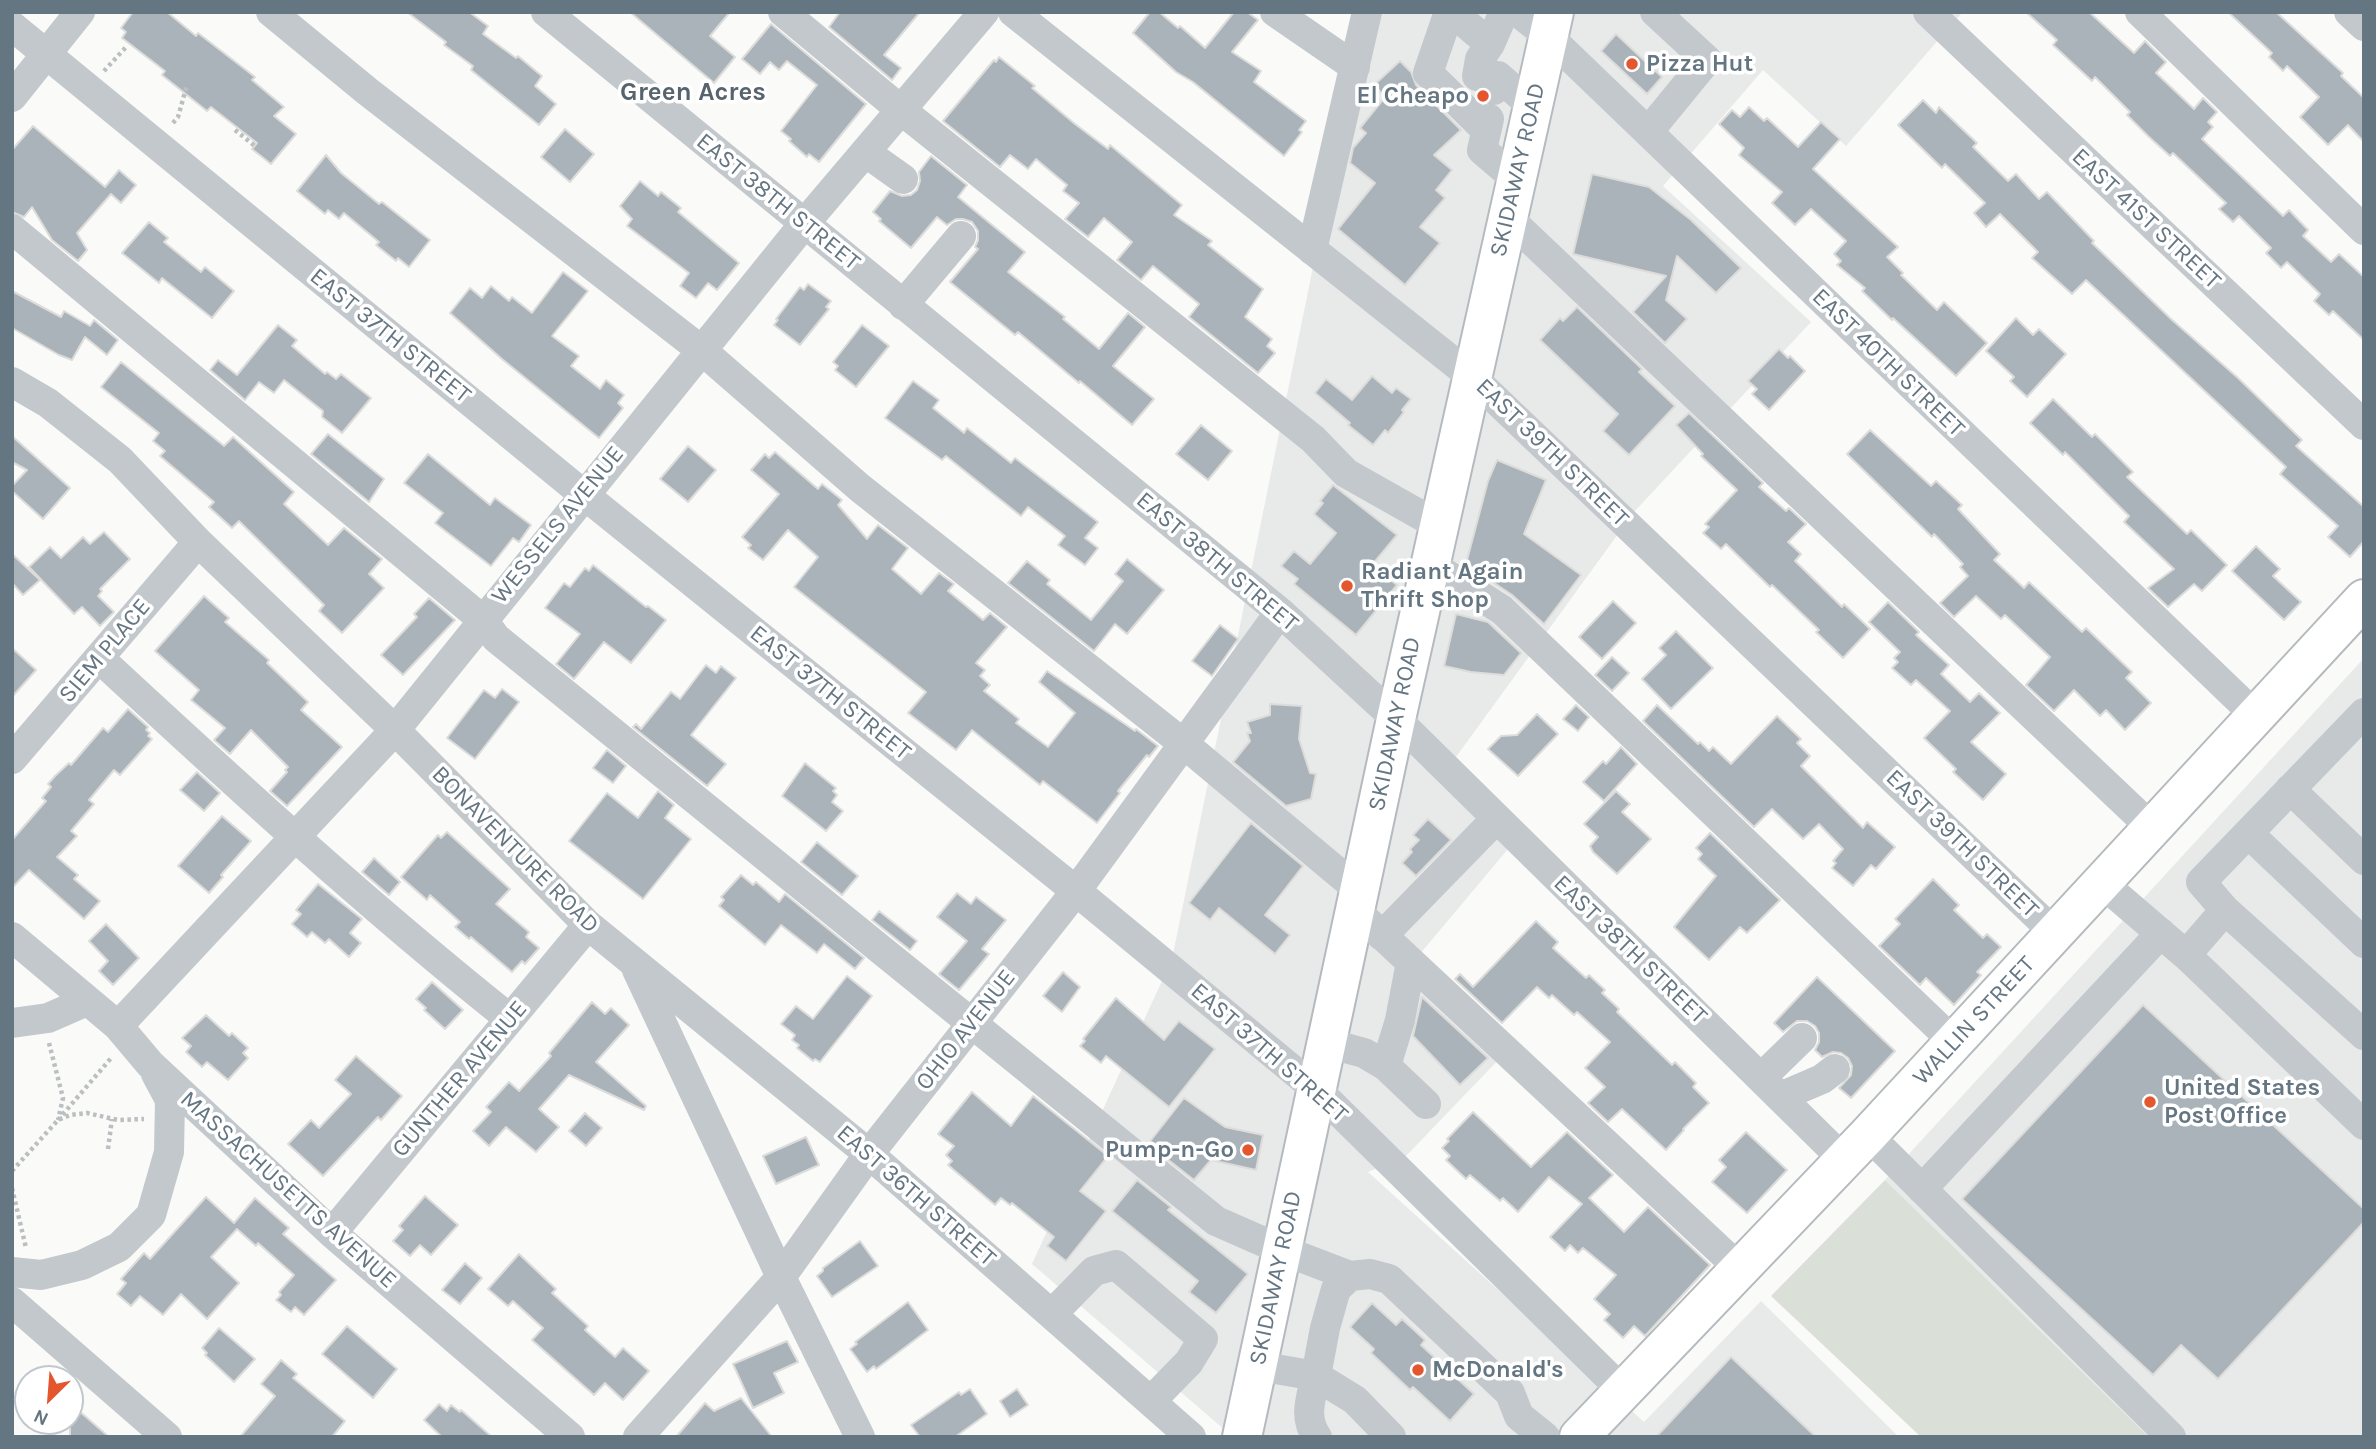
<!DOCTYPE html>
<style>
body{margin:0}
#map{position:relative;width:2376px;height:1449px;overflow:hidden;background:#fafaf8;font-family:Karla,sans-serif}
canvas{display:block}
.frame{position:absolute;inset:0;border:14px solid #657683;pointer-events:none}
.north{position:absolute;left:14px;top:1365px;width:70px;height:70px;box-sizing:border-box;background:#fff;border:2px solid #c1c8cd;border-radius:50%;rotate:205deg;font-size:19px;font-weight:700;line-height:28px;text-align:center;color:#657683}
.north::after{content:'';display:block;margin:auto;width:24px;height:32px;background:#e4572e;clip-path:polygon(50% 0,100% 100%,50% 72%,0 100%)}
</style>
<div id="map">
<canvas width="2376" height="1449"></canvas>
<div class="frame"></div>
<div class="north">N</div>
</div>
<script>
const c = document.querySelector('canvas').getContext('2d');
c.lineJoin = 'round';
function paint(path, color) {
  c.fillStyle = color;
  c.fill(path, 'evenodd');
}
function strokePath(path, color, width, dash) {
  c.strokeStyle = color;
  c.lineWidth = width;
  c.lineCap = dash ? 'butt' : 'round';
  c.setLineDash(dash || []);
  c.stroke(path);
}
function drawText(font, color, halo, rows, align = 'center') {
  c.font = font + ' Karla,sans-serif';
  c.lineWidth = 7;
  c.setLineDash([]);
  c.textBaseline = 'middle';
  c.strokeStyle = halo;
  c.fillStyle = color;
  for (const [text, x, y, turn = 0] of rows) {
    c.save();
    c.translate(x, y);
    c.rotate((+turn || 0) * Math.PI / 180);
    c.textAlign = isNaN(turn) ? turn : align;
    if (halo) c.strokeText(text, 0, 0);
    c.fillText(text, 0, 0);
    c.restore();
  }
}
const built = new Path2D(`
 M1365 12H1958L1961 14 1846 146 1763 70 1663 186 1811 322 1634 512 1456 757 1524 830 1414 961 1506 1052 1405 1157 1368 1172 1644 1422 1761 1301 1899 1437H1233L1032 1264 1172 959Z
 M2364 658V1437H2149L1885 1180Z`);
const green = new Path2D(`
 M1885 1180 2149 1437H1921L1771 1296Z`);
const building = new Path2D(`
 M133 12H167L196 36 198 33 255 77 252 80 284 107 274 116 296 134 271 164 252 149 257 143 211 107 207 111 162 75 165 71 122 38 126 32 121 28Z
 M407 12H469L488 26 483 34 516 58 518 56 537 72 542 76 535 86 556 104 539 125 471 70 473 66 444 45 446 42Z
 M630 12H730L710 36 735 57 714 83Z
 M840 12H920L884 55 901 68 892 80 829 27Z
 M1150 12H1159L1178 28 1180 26 1205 48 1234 12H1247L1258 20 1232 52 1261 71 1254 82 1306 121 1299 130 1302 132 1284 156 1193 82 1176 72 1133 33Z
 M2026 12H2089L2134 53 2145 41 2166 62 2156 73 2194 109 2203 98 2217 112 2208 122 2213 127 2202 139 2283 216 2289 210 2308 230 2303 236 2331 262 2339 254 2364 277V340L2333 311 2329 315 2314 301 2320 294 2287 262 2281 268 2266 253 2271 248 2239 216 2233 222 2219 209 2226 203 2173 153 2170 156 2148 136 2127 115 2130 112 2095 77 2092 81 2053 45 2057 40Z
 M2228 12H2276L2343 73 2341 76 2364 98V142L2348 125 2328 145 2300 117 2319 97 2287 66 2283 71 2269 57 2272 53Z
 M771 24 866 104 819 162 809 154 807 157 789 141 791 139 781 131 817 85 787 61 779 70 770 62 760 74 742 59Z
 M1616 34 1662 77 1647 94 1601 51Z
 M999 57 1035 86 1032 88 1075 124 1108 149 1110 145 1182 205 1174 215 1212 241 1208 245 1263 289 1245 317 1272 339 1267 346 1275 353 1258 373 1189 317 1199 304 1153 266 1141 280 1117 260 1132 242 1104 218 1088 237 1065 219 1079 203 1063 191 1067 185 1036 159 1028 169 1010 155 1000 167 943 121 994 60 996 62Z
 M1400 61 1411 72 1416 85 1461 130 1434 155 1452 170 1436 190 1445 198 1420 227 1440 243 1405 285 1338 229 1375 183 1350 163 1353 148 1366 133 1360 128 1385 97 1374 85Z
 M1923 100 1936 113 1939 107 1977 143 1973 147 2008 181 2016 174 2039 199 2047 192 2094 241 2092 243 2171 319 2238 378 2302 440 2296 446 2364 507V541L2350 557 2328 537 2338 526 2280 474 2286 467 2086 280 2072 294 2032 258 2038 252 2000 214 1986 227 1974 213 1985 203 1945 164 1942 168 1898 125Z
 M1749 107 1764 121 1767 118 1798 147 1821 122 1840 139 1813 169 1898 247 1887 257 1903 273 1901 275 1937 310 1944 302 1987 343 1956 376 1893 318 1892 320 1862 291 1865 288 1837 265 1841 261 1834 254 1846 241 1811 209 1795 225 1772 203 1782 192 1739 155 1744 148 1719 124 1732 110 1740 117Z
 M33 126 105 187 119 170 136 185 121 203 111 194 77 233 87 250 78 261 52 240 32 207 24 217 12 212V150Z
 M565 129 594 154 570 182 541 157Z
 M326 155 341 173 379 204 382 202 430 240 409 267 398 258 396 261 376 245 379 242 344 213 339 219 328 210 325 214 297 191Z
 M931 156 967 185 958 197 1025 252 1008 272 1065 317 1063 319 1099 349 1128 313 1145 327 1113 366 1154 399 1132 425 1080 381 1079 383 1018 332 1015 335 950 282 978 249 975 247 978 240V231L972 222 963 219H956L947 225 937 217 911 248 879 221 881 219 873 212 890 191 902 196 911 195 917 190 920 181 919 172Z
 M1592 174 1649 187 1691 220 1741 268 1716 293 1677 256 1666 300 1687 319 1665 343 1633 312 1666 276 1573 254Z
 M640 181 658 196 661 192 681 208 678 212 739 263 717 290 708 283 696 298 680 286 689 273 627 226 632 219 620 206Z
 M149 222 168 238 164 242 201 272 205 267 234 291 212 318 162 278 159 283 122 253Z
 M563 272 588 291 552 336 579 356 571 366 600 389 606 380 624 395 618 403 623 408 599 438 502 359 450 313 470 288 482 298 491 286 509 301 512 297 532 313Z
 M808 284 831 301 826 307 829 309 800 345 774 325 778 320 776 319 800 287 804 290Z
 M12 291 61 317 64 311 90 326 94 320 118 340 107 355 85 337 72 360 59 355 12 328Z
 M1577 307 1642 369 1639 372 1675 406 1629 455 1603 431 1618 414 1540 340 1560 318 1563 321Z
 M2016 318 2033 335 2039 329 2066 354 2027 397 2010 381 2014 377 1986 351Z
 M278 325 297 340 292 346 325 374 327 372 336 379 341 374 371 398 342 433 322 417 323 411 284 380 274 393 259 382 245 400 210 370 218 360 237 375Z
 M862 325 889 346 856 387 835 370 838 366 833 362Z
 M1779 349 1788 358 1790 356 1805 371 1769 410 1752 394 1757 389 1748 381Z
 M121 362 224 446 233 437 294 492 284 504 328 545 344 528 382 559 369 574 384 588 342 633 319 611 324 605 239 521 232 528 209 507 214 502 160 456 165 451 153 441 159 433 101 387Z
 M1372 376 1392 393 1396 388 1411 399 1402 410 1404 412 1388 433 1385 430 1373 445 1348 425 1350 423 1315 393 1326 379 1352 400Z
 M913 381 939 400 933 408 964 433 967 428 1011 463 1015 458 1098 522 1085 538 1098 548 1085 565 1058 545 1065 536 1028 507 1021 516 946 456 942 460 885 418Z
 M2053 399 2092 437 2095 434 2133 472 2127 477 2187 534 2191 530 2227 565 2202 591 2194 584 2168 607 2148 588 2174 569 2124 522 2129 516 2065 452 2063 455 2030 423Z
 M1689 413 1763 483 1759 487 1786 511 1789 508 1806 524 1788 542 1801 554 1795 561 1842 607 1844 604 1870 629 1843 658 1816 632 1819 630 1772 585 1770 587 1726 544 1721 549 1703 533 1709 527 1705 524 1737 490 1701 456 1703 454 1676 425Z
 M1201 425 1232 451 1208 480 1176 454Z
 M1870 430 1931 486 1936 481 1962 505 1958 509 2000 554 1994 560 2024 588 2029 582 2082 632 2086 628 2132 672 2126 678 2151 703 2125 730 2106 710 2100 716 2074 690 2054 711 2026 685 2050 657 2005 615 2001 619 1976 596 1954 617 1940 603 1968 576 1960 567 1963 564 1934 534 1932 537 1847 454Z
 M328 434 384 479 369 502 311 454Z
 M12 436 70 488 43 519 12 491V486L27 470 12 462Z
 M688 446 716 470 688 502 660 479Z
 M775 452 818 489 822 484 842 500 838 505 867 539 878 525 908 548 892 569 921 594 939 573 954 584 948 591 983 620 990 613 1007 627 976 663 985 670 980 676 990 685 984 691 1019 719 1016 723 1048 747 1075 713 1039 682 1047 671 1135 731 1136 729 1158 746 1149 757 1147 755 1118 791 1120 793 1097 823 1043 781 1040 785 972 730 956 750 908 713 926 692 794 587 818 557 788 530 763 560 748 548 751 545 742 537 779 494 751 470 765 454 769 458Z
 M428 454 490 505 495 498 531 525 519 542 513 538 491 566 435 523 443 513 404 483Z
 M1497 460 1546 480 1524 534 1581 575 1544 624 1512 595 1466 564 1488 481Z
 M1333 485 1397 535 1372 565 1397 585 1356 635 1294 584 1298 579 1281 566 1294 551 1310 564 1336 533 1314 514 1323 503 1320 501Z
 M104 532 130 559 100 589 102 591 98 596 114 612 100 626 82 607 74 614 29 567 50 547 61 558 83 537 90 544Z
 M2256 546 2280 569 2273 576 2301 602 2284 620 2232 571Z
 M12 554 40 580 23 595 12 583Z
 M1127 559 1164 590 1127 634 1115 624 1094 651 1008 583 1027 561 1050 580 1047 584 1091 620 1123 581 1115 574Z
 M593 565 646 607 648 606 666 620 631 663 604 642 574 679 556 664 580 634 545 608 564 583 570 587 585 568 589 571Z
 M204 596 229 618 225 622 269 660 267 663 308 702 301 710 342 747 287 806 270 791 287 772 285 770 288 767 251 730 230 754 214 740 225 728 191 700 199 690 155 651Z
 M429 598 455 620 403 675 381 655 417 617 414 614Z
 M1613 601 1636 623 1602 659 1579 637Z
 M1888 602 1919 632 1916 635 1949 665 1941 674 1970 702 1979 693 2000 713 1971 742 2006 774 1983 800 1953 772 1956 769 1924 738 1950 711 1916 680 1911 685 1892 668 1898 662 1894 658 1900 652 1869 622Z
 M1456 614 1488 622 1521 653 1504 675 1471 672 1444 666Z
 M1220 625 1238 639 1212 676 1192 661Z
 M1676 631 1713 668 1671 709 1642 679 1666 655 1659 648Z
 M12 648 36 670 12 697Z
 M1612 657 1629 673 1612 691 1595 675Z
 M706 665 716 673 721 666 736 678 691 735 726 764 707 786 633 727 636 724 641 729 671 692 680 699Z
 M502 689 519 702 475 759 447 738 484 690 495 698Z
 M1270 704 1302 706 1299 739 1310 773 1316 774 1311 799 1286 806 1233 762 1250 741 1247 733H1251L1247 722 1270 715Z
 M1576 705 1589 717 1578 731 1563 719Z
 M1657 705 1698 744 1700 742 1709 751 1713 747 1731 764 1777 716 1801 739 1797 743 1810 756 1801 766 1863 828 1867 822 1895 847 1876 869 1871 865 1853 886 1832 868 1836 863 1833 861 1843 849 1819 824 1803 839 1772 809 1754 827 1643 721Z
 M128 709 148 727 146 730 150 733 148 736 152 739 120 775 114 770 89 800 94 804 71 831 77 836 57 857 78 875 74 879 100 901 84 919 29 870 12 888V840L46 801 42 798 51 787 48 784 55 776 69 763 71 765 103 728 108 732Z
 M1537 714 1558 734 1518 776 1488 749 1501 736 1517 735Z
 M1621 747 1637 764 1604 801 1583 782 1603 761 1606 764Z
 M607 750 626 766 613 783 593 768Z
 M805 763 836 788 833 791 837 795 832 802 843 811 826 831 782 796Z
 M197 772 220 793 204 811 180 790Z
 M658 791 674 805 665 818 691 839 643 899 569 841 607 793 638 818Z
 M1616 791 1630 804 1622 812 1651 839 1617 874 1593 852 1590 846 1598 837 1584 824Z
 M222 816 251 841 221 875 223 877 209 893 178 866Z
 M1428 819 1451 840 1416 876 1402 863 1412 852 1410 849 1419 840 1413 835Z
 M1251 823 1303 866 1265 915 1290 935 1275 954 1219 908 1210 920 1189 903Z
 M447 832 510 889 496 904 529 932 526 937 539 948 525 964 522 961 512 972 471 937 469 939 455 927 460 922 430 895 427 900 401 877 438 835 441 838Z
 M1710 833 1780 900 1747 933 1740 927 1709 960 1674 927 1716 876 1698 859 1702 854 1696 848Z
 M817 842 858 876 842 895 801 862Z
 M374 858 400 882 389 895 362 872Z
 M741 875 753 885 756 882 779 902 785 894 864 958 855 969 824 944 817 953 781 925 765 945 719 906 724 900 721 897Z
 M1933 879 1959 905 1954 910 1983 938 1987 934 2001 947 1977 972 1981 975 1954 1005 1926 978 1920 985 1879 946 1900 924 1895 919Z
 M318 884 362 919 350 933 361 943 349 957 329 939 325 943 312 932 307 937 292 924 301 914 296 910Z
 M957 893 971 904 976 897 1006 920 982 949 989 954 959 990 939 974 967 941 937 917Z
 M879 911 917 941 910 950 872 920Z
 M1536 921 1558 942 1553 948 1586 978 1589 975 1605 990 1602 993 1619 1009 1617 1012 1672 1065 1675 1062 1696 1083 1693 1087 1709 1103 1683 1129 1684 1130 1666 1150 1622 1109 1608 1122 1588 1103 1605 1087 1585 1068 1610 1042 1577 1012 1574 1015 1552 995 1549 998 1537 987 1502 1023 1455 979 1460 974 1473 987Z
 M106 924 139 958 113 985 99 971 108 961 89 941Z
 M1063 972 1080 987 1062 1012 1043 996Z
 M847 976 872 996 820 1062 815 1059 813 1061 797 1048 799 1045 792 1040 795 1035 781 1024 796 1006 813 1019Z
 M1817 977 1895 1051 1851 1098 1839 1088 1851 1075 1852 1066 1848 1058 1841 1053 1833 1052 1822 1057 1815 1050 1819 1042V1033L1815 1026 1807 1021H1797L1783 1032 1774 1023Z
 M432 982 463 1010 445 1029 424 1010 426 1008 416 999Z
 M1422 997 1488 1058 1460 1085 1413 1036Z
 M1116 998 1164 1040 1179 1021 1215 1049 1169 1107 1106 1056 1101 1063 1080 1046 1085 1041 1083 1039Z
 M592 1002 605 1014 611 1008 629 1025 596 1062 646 1106 644 1110 569 1075 539 1109 559 1127 536 1152 506 1127 489 1146 473 1131 491 1112 486 1107 509 1082 519 1091 551 1056 549 1053Z
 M2143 1005 2364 1209V1222L2218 1379 2181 1345 2153 1375 1962 1199Z
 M206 1015 229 1036 232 1033 248 1048 243 1053 248 1058 228 1080 207 1062 202 1067 186 1052 191 1046 182 1038Z
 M356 1056 402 1096 381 1120 378 1117 323 1176 288 1144 311 1120 319 1128 351 1094 335 1080Z
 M972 1092 1011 1126 1033 1096 1108 1156 1080 1191 1106 1211 1066 1261 1047 1246 1054 1237 1012 1203 1010 1205 1001 1198 995 1205 948 1165 952 1161 946 1155 954 1146 938 1134Z
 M1184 1098 1225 1127 1263 1135 1256 1170 1211 1160 1194 1180 1148 1144Z
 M1473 1112 1531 1167 1567 1132 1613 1175 1589 1198 1624 1232 1648 1207 1710 1265 1645 1336 1634 1326 1623 1338 1604 1320 1610 1314 1594 1299 1616 1275 1583 1248 1578 1253 1570 1245 1565 1251 1550 1237 1582 1204 1549 1177 1518 1212 1503 1198 1500 1201 1470 1175 1466 1179 1446 1160 1450 1156 1442 1148 1449 1141 1447 1139Z
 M585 1113 602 1128 586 1146 569 1131Z
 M1746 1132 1787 1170 1747 1213 1712 1182 1726 1167 1719 1160Z
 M806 1137 819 1165 776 1184 763 1156Z
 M1137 1180 1171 1207 1168 1210 1248 1274 1216 1313 1189 1292 1198 1281 1112 1211Z
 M425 1196 458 1225 431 1255 420 1245 410 1256 393 1241 403 1230 399 1226Z
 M206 1197 234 1223 255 1198 289 1228 283 1234 336 1280 304 1315 295 1307 291 1312 276 1300 281 1295 279 1292 294 1275 258 1243 256 1246 237 1229 211 1257 239 1283 207 1319 181 1294 163 1315 140 1296 131 1306 117 1294 126 1283 121 1279 144 1253 150 1259Z
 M860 1241 878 1266 832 1297 817 1276 823 1271V1268Z
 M519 1254 556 1289 552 1293 588 1326 585 1330 615 1357 623 1348 649 1371 623 1400 605 1383 594 1395 532 1340 543 1328 513 1301 508 1306 488 1289Z
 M465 1263 482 1278 460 1304 442 1290Z
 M908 1302 928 1330 876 1369 874 1366 867 1372 850 1349 857 1344 855 1342Z
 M1372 1303 1396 1325 1402 1319 1425 1340 1421 1345 1474 1394 1450 1421 1413 1387 1410 1390 1371 1353 1374 1349 1350 1327Z
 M347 1326 397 1369 373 1398 322 1354Z
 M219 1328 255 1359 234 1382 205 1355 207 1353 202 1348Z
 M787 1341 798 1362 774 1373 784 1393 753 1408 733 1364Z
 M1731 1357 1816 1437H1656Z
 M281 1360 297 1374 293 1378 345 1421 332 1437H240L275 1396 261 1384Z
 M970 1389 987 1414 955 1437H920L911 1425 959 1392 961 1395Z
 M1017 1389 1028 1405 1010 1417 1000 1401Z
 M741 1398 772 1437H676L705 1403 714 1411Z
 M70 1403 109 1437H70Z
 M439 1404 447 1411 451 1405 460 1412 461 1410 492 1437H442L424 1420Z`);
const path = new Path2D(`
 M104 71 127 46
 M173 123 178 117 187 85
 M235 130 255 146
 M49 1043 63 1098 58 1120
 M58 1120 112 1057
 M108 1149 112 1119
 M12 1171 58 1120 70 1115 87 1113 118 1120 144 1119
 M12 1188 26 1248`);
const minor = new Path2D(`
 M271 12 367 91 705 353 860 488 1184 744 1359 890
 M546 12 1280 612 1396 719 1844 1160
 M783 12 901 110 1313 439 1346 473 1438 525
 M1013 12 1471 376 2056 934
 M1275 12 1355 67
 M1449 12 1428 73 1486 130
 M1452 12 1490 44 1504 12
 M1518 12 1548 36 2256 716
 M1928 12 2364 425
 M2140 12 2364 230
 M2349 12 2364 26
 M12 26 583 494 1076 891 1317 1090 1622 1390
 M1477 76 1480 59 1490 44
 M1494 90 1498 76 1532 106
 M12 97 80 12
 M1489 119 1482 150 1516 179
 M1648 132 1707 60 1655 12
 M865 152 903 179
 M1507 217 2152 828
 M12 229 483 620 496 638 1216 1221 1282 1250 1350 1276 1370 1274 1389 1279 1510 1393 1519 1416 1545 1437
 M1312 250 1367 12
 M903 305 961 236
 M12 382 48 403 120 460 198 542 395 730 588 925 869 1154 1191 1437
 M1430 564 1502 610 1954 1042
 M99 658C233 782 367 905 510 1019
 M12 759 198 542
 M2290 789 2364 860
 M2248 833 2364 943
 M2102 883 2186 955 2364 1125
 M1355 910 1739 1268
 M2225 910 2364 1035
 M1382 936 1496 819
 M12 937 118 1026 150 1064 332 1233 570 1437
 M2186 955 2225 910 2201 882 2364 713
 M637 970 781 1277 860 1437
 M12 1023 48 1018 87 1001
 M118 1026 395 730 804 224 984 12
 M1327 1043 1364 1053 1386 1066 1426 1104
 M1386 1066 1400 1020 1411 962
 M1761 1078 1802 1038
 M1780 1097 1822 1079 1835 1069
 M1868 1135 2171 1437
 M1922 1189 2161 933
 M332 1233 588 925
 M12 1272 41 1275 82 1265 119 1247 151 1215 169 1152 170 1100 156 1074
 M1350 1276 1336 1289 1325 1328 1316 1376 1355 1400 1391 1437
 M12 1302 167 1437
 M1052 1314 1094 1271 1116 1265 1203 1339 1189 1362 1151 1401
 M1258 1366 1316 1376C1311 1398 1303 1417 1317 1437
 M638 1437 781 1277 869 1154 1076 891 1280 612`);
const major = new Path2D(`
 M1242 1437 1396 719 1554 12
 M1579 1437 1868 1135 2364 599`);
const markers = [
 [1632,64,7,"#e4572e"],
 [1483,96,7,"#e4572e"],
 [1347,586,7,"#e4572e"],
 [2150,1102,7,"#e4572e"],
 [1248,1150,7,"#e4572e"],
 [1418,1370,7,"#e4572e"]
];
const poiNames = [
 ["Pizza Hut",1646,64],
 ["El Cheapo",1469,96,"right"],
 ["Radiant Again",1361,572],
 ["Thrift Shop",1361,600],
 ["United States",2164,1088],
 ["Post Office",2164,1116],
 ["Pump-n-Go",1234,1150,"right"],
 ["McDonald's",1432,1370]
];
const streetNames = [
 ["SKIDAWAY ROAD",1518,170,-77],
 ["EAST 38TH STREET",778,202,39],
 ["EAST 41ST STREET",2146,219,43],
 ["EAST 37TH STREET",390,336,39],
 ["EAST 40TH STREET",1888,363,44],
 ["EAST 39TH STREET",1552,453,44],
 ["WESSELS AVENUE",558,525,-51],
 ["EAST 38TH STREET",1217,562,40],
 ["SIEM PLACE",105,651,-50],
 ["EAST 37TH STREET",830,693,39],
 ["SKIDAWAY ROAD",1395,724,-78],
 ["EAST 39TH STREET",1962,844,44],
 ["BONAVENTURE ROAD",515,850,45],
 ["EAST 38TH STREET",1630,950,44],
 ["WALLIN STREET",1974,1021,-47],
 ["OHIO AVENUE",966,1030,-52],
 ["EAST 37TH STREET",1269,1053,41],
 ["GUNTHER AVENUE",460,1079,-50],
 ["MASSACHUSETTS AVENUE",288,1190,42],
 ["EAST 36TH STREET",916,1196,41],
 ["SKIDAWAY ROAD",1276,1278,-78]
];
const neighbourhoodNames = [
 ["Green Acres",693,93]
];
paint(built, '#e8e9e9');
paint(green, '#dadfd7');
paint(building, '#aab3b9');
strokePath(building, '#dcdcda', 2);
strokePath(major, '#b5babe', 42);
strokePath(path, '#bbbfc2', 4.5, [3.5, 3.5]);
strokePath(minor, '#c3c8cc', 30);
strokePath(major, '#fff', 38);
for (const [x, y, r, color] of markers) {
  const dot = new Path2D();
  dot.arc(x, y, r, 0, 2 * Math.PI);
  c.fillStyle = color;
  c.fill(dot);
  strokePath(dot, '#fff', 2.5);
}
drawText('bold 24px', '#657683', '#fff', poiNames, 'left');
drawText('24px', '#657683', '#fff', streetNames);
drawText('bold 26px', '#57646e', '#fff', neighbourhoodNames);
</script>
